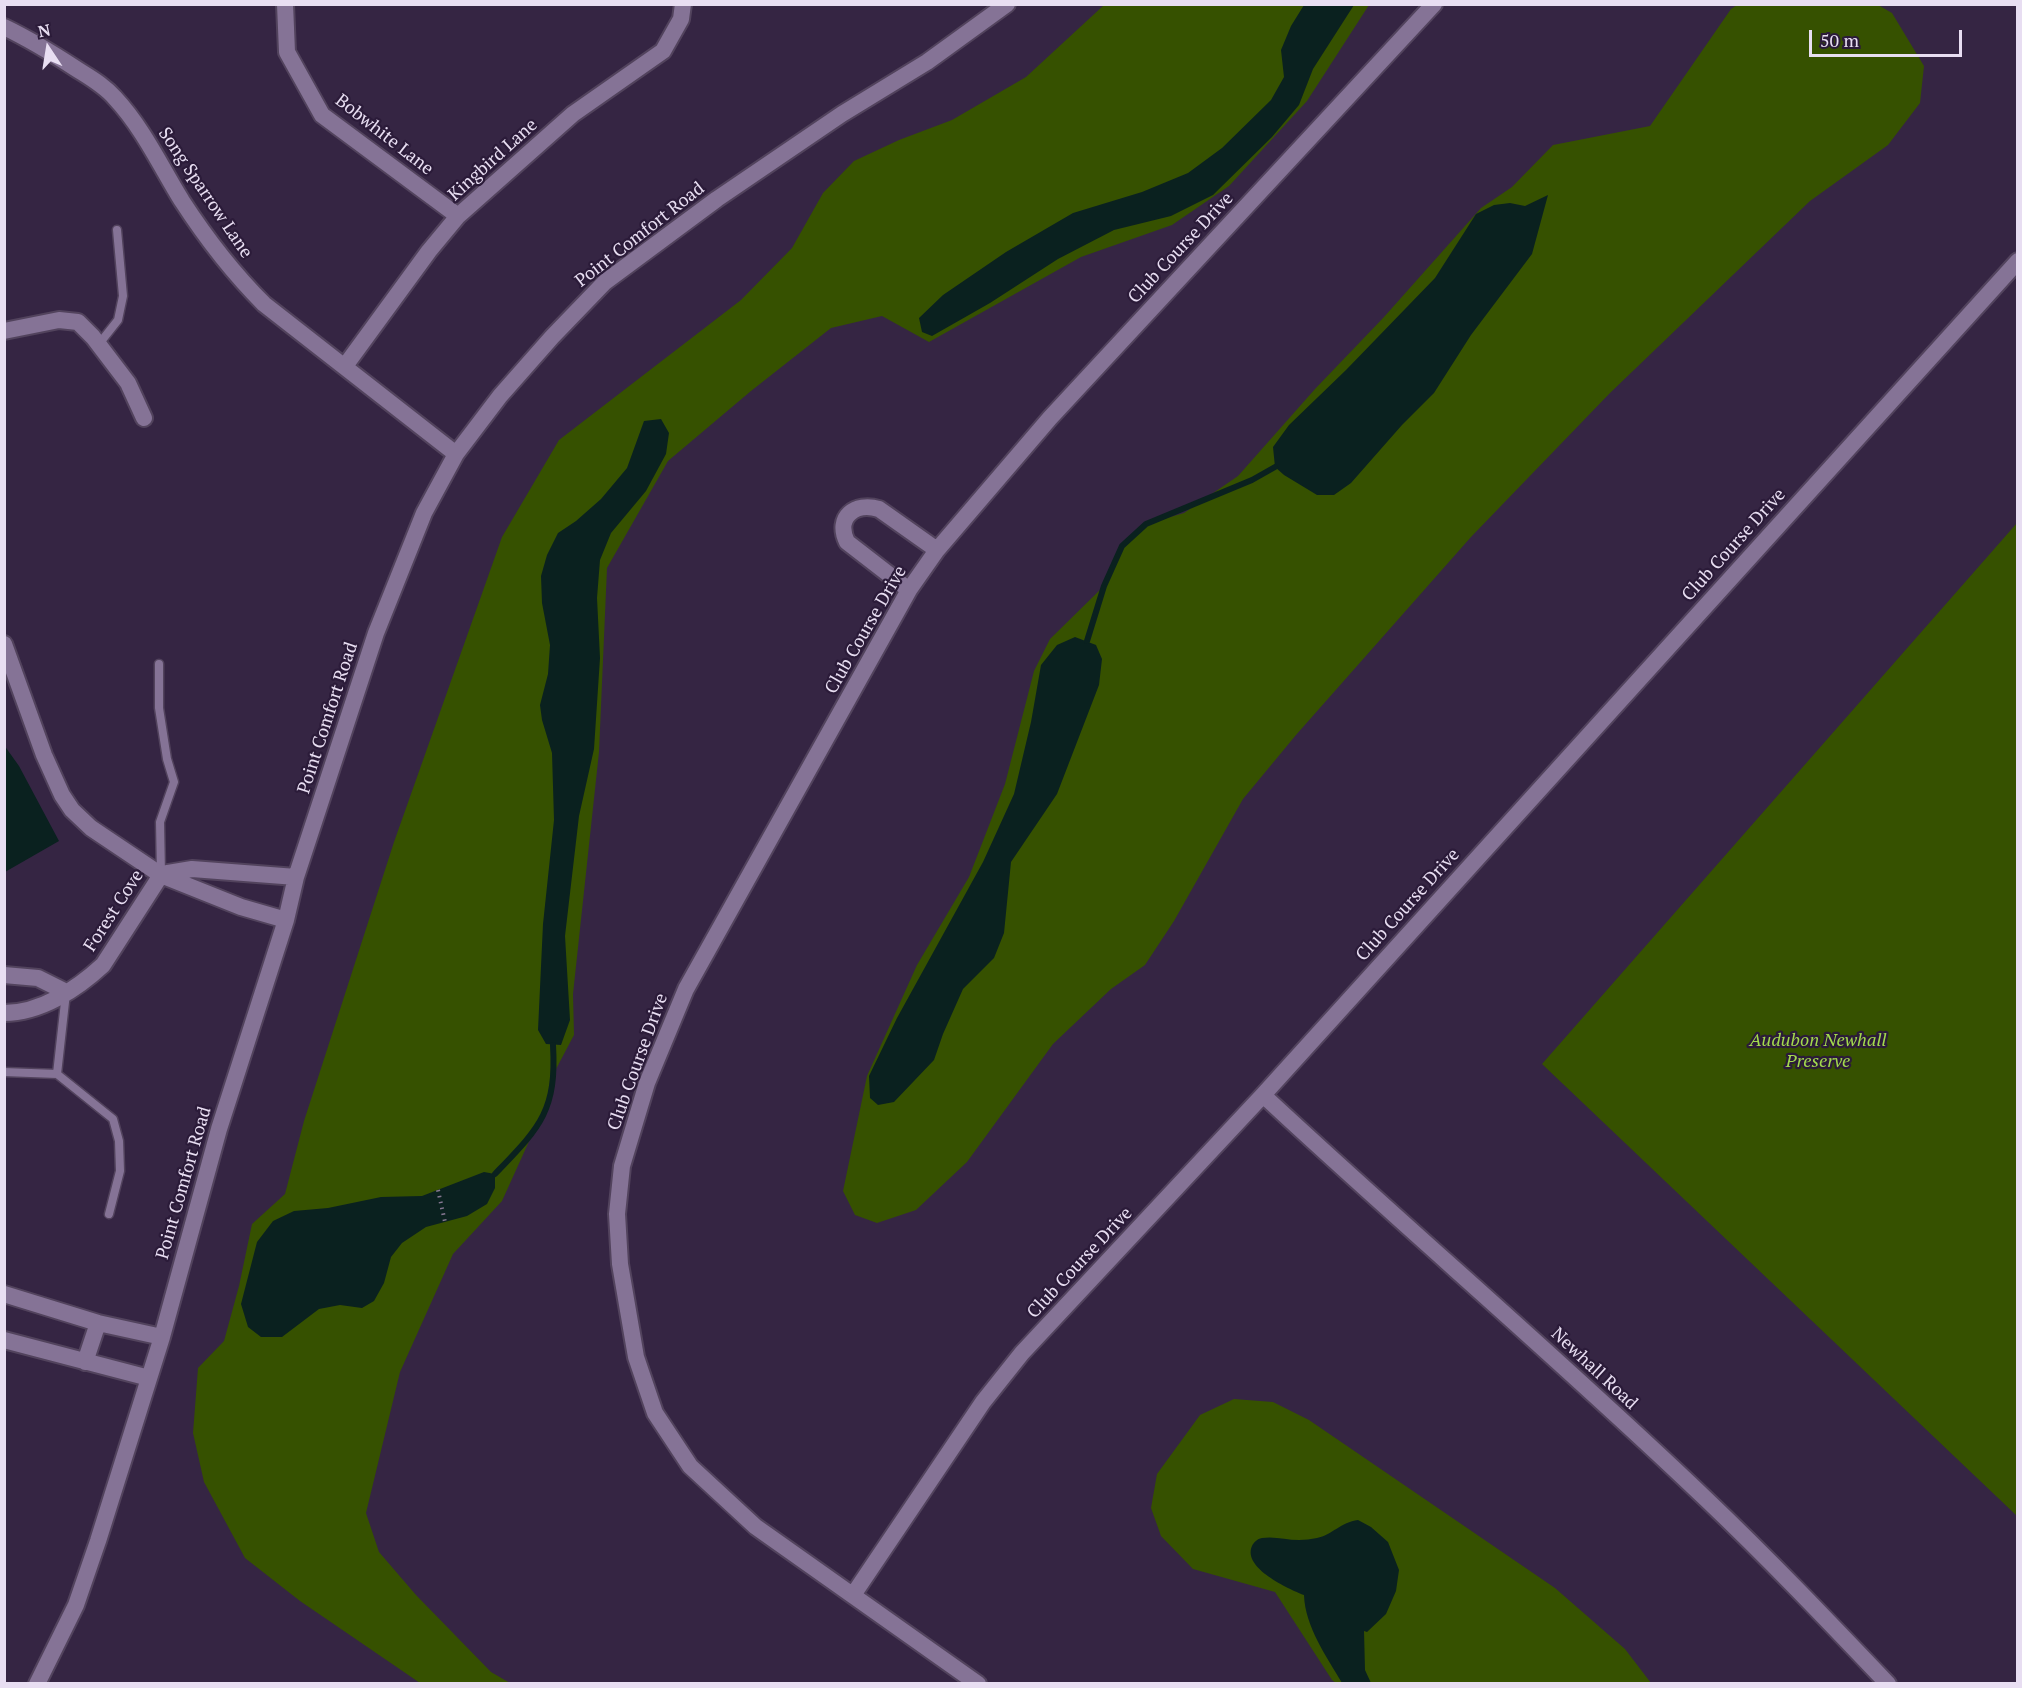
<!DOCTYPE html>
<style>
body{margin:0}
#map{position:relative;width:2022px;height:1688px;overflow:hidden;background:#352543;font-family:"PT Serif",serif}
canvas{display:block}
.frame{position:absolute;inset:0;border:6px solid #e8def2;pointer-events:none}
.north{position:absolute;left:18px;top:18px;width:60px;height:60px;-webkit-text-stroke:4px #2b1b39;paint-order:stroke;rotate:348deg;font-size:16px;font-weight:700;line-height:24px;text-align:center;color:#e8def2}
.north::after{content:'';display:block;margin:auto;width:21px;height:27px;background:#e8def2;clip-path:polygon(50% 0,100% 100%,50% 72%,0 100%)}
.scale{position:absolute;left:1809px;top:30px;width:153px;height:27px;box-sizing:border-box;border:3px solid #e8def2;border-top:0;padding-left:8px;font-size:18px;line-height:21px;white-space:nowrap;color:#e8def2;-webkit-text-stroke:4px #2b1b39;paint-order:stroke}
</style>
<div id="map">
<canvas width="2022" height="1688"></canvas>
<div class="frame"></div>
<div class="north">N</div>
<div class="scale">50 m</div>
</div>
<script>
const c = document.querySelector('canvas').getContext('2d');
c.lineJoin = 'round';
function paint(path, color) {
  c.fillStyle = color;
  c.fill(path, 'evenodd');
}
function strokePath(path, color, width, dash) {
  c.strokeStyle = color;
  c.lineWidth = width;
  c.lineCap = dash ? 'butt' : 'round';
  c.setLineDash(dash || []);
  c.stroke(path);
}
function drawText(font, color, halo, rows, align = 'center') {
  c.font = font + ' "PT Serif",serif';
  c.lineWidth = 4.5;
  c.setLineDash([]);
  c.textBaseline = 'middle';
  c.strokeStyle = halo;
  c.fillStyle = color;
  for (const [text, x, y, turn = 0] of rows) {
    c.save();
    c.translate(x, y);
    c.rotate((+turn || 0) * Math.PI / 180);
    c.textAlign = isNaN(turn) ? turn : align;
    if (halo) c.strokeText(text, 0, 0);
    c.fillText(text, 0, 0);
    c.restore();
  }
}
const green = new Path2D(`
 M1104 5H1369L1307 101 1229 186 1172 225 1081 257 929 342 882 316 831 328 751 391 668 461 607 568 599 752 573 994 574 1035 555 1071 547 1110 531 1137 502 1201 453 1254 400 1372 366 1513 379 1552 416 1595 491 1672 510 1683H420L300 1601 245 1558 204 1482 193 1433 198 1368 224 1341 239 1286 252 1224 285 1194 304 1121 394 842 502 537 559 440 741 300 792 248 823 193 854 161 899 140 952 120 1026 77Z
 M1737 5H1878L1892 13 1924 66 1920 103 1888 145 1810 201 1610 393 1471 537 1296 735 1243 799 1174 921 1145 965 1111 989 1053 1044 967 1162 916 1210 877 1223 855 1215 843 1191 867 1076 917 965 969 877 1005 784 1034 671 1050 639 1104 586 1122 546 1146 524 1184 513 1238 476 1315 389 1384 317 1481 208 1512 187 1553 145 1650 126 1731 9Z
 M2017 523V1516L1542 1064Z
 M1234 1399 1273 1402 1309 1420 1555 1588 1625 1649 1651 1683H1336L1332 1680 1275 1592 1193 1569 1161 1536 1151 1508 1157 1474 1200 1415Z`);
const water = new Path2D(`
 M1304 5H1354L1313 69 1299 105 1272 137 1213 195 1171 216 1114 230 1058 259 990 303 932 336 922 332 919 318 943 295 1006 252 1073 213 1142 192 1188 173 1222 148 1271 100 1284 77 1281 50 1291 26Z
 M1548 195 1532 254 1471 335 1434 393 1402 425 1351 483 1334 495H1317L1284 475 1275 467 1273 447 1289 425 1346 370 1435 278 1476 214 1494 205 1510 203 1525 206Z
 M661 419 669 433 666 454 646 491 611 533 600 560 597 598 600 658 594 749 579 816 565 936 570 1020 561 1045 546 1044 538 1030 543 924 554 820 552 753 542 720 540 705 548 674 550 645 542 603 541 576 547 555 558 533 576 521 601 499 627 468 644 421Z
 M1075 637 1096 645 1102 659 1099 685 1057 794 1011 862 1004 933 994 958 963 989 943 1034 934 1060 894 1102 878 1105 870 1098 869 1076 897 1018 983 862 1014 794 1031 722 1041 665 1057 645Z
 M4 745 19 766 59 841 5 872Z
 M484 1172 495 1174V1188L487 1204 467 1216 426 1227 402 1243 391 1257 384 1283 374 1301 362 1308 340 1305 319 1309 282 1337H261L248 1327 241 1304 257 1242 273 1221 294 1211 328 1208 381 1197 422 1196Z
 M1358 1520 1371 1527 1388 1542 1399 1570 1396 1591 1386 1614 1367 1632 1364 1631 1365 1670 1371 1683H1342C1327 1657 1305 1627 1304 1595 1289 1589 1242 1568 1252 1546 1254 1542 1257 1539 1262 1538 1275 1536 1286 1540 1299 1540 1305 1540 1311 1539 1317 1538 1332 1535 1341 1522 1358 1520Z`);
const stream = new Path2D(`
 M1087 641 1104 586 1122 546 1146 524 1252 480 1275 467
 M495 1174C539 1128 557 1112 553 1045`);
const path = new Path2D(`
 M438 1190 445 1222`);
const service = new Path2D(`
 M99 344 118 320 123 296 117 230
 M159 664V708L167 759 174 782 160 822 161 874
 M66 993 57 1074 113 1119 119 1141 120 1171 109 1214
 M4 1072 57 1074`);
const minor = new Path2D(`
 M285 4 287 52 322 115 458 216
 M4 27C29 39 52 53 75 68 89 77 104 85 115 98 143 128 161 167 182 201 206 238 233 273 264 304L456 454
 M4 331 59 320 78 322 93 337 128 383 144 418
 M345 366 429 251 458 216 573 114 663 51 681 19 683 4
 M909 590 847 542C835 517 855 502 879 509L937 550
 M4 644 44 755 62 795 72 810 91 828 161 875 241 907 286 920
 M162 874 192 869 296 877
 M4 975 38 978 66 992
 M4 1013C41 1013 77 989 103 965L161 875
 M1263 1095C1409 1231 1562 1361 1706 1499 1769 1559 1828 1621 1888 1684
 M4 1294 98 1323 162 1337
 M4 1340 149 1378
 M85 1362 98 1323
 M853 1595 983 1402 1022 1353 1263 1095 2018 261
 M37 1684 76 1605 98 1541 162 1337 219 1129 286 920 296 877 376 633 424 513 456 454 500 396 552 337 605 282 717 199 842 114 927 62 1007 4
 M978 1684 756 1527 690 1466 655 1413 636 1357 620 1264 617 1214 622 1166 647 1083 686 989 909 590 937 550 1050 418 1434 4`);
const streetNames = [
 ["Bobwhite Lane",384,135,38],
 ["Kingbird Lane",493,160,-42],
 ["Song Sparrow Lane",205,193,56],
 ["Point Comfort Road",640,235,-38],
 ["Club Course Drive",1181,248,-47],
 ["Club Course Drive",1734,545,-48],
 ["Club Course Drive",866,630,-60],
 ["Point Comfort Road",328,718,-72],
 ["Club Course Drive",1408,905,-48],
 ["Forest Cove",114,911,-57],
 ["Club Course Drive",638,1062,-70],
 ["Point Comfort Road",184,1183,-74],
 ["Club Course Drive",1080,1263,-47],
 ["Newhall Road",1594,1369,43]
];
const parkNames = [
 ["Audubon Newhall",1818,1041],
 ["Preserve",1818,1062]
];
paint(green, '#365100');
paint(water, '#0a211f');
strokePath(stream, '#0a211f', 6);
strokePath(service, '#52435d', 11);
strokePath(minor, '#52435d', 20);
strokePath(path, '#857791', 4, [1.5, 4.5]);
strokePath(service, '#857396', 8);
strokePath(minor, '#857396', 16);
drawText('18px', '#e8def2', '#2b1b39', streetNames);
drawText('italic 18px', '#a3da4d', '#2b1b39', parkNames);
</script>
